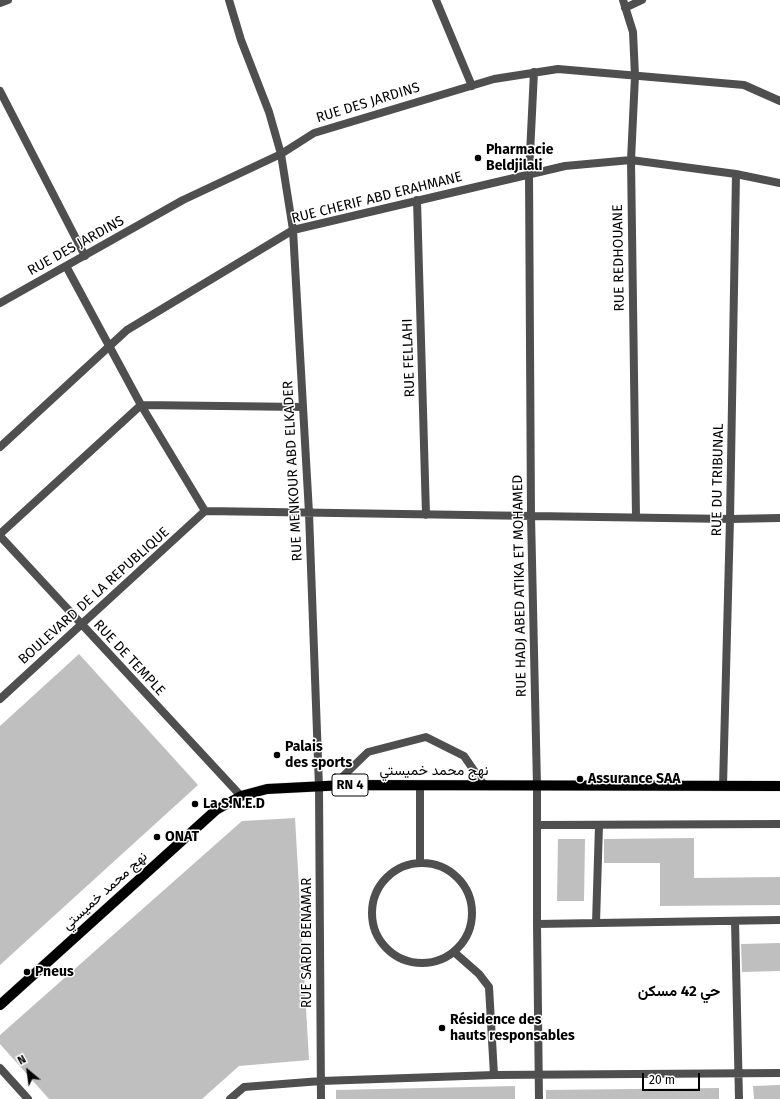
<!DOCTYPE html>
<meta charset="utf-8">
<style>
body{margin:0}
#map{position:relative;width:780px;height:1099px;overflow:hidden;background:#fff;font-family:"Fira Sans",sans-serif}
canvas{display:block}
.north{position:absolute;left:8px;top:1051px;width:40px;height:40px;-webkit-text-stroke:3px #fff;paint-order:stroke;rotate:331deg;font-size:11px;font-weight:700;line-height:16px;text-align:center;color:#000}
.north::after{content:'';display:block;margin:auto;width:14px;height:18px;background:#000;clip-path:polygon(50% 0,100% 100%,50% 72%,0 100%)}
.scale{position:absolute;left:642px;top:1073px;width:58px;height:18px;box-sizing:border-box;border:2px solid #000;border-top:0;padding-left:5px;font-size:12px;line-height:14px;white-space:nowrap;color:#000;-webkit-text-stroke:3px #fff;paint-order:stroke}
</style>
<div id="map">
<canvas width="780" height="1099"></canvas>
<div class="north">N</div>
<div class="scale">20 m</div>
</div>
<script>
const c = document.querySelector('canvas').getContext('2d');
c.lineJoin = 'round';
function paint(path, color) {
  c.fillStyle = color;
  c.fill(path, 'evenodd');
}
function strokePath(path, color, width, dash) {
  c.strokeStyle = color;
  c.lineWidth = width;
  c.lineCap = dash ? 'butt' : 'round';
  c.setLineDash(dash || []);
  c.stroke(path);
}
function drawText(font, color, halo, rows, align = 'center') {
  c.font = font + ' "Fira Sans",Vazirmatn,sans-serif';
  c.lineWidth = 3;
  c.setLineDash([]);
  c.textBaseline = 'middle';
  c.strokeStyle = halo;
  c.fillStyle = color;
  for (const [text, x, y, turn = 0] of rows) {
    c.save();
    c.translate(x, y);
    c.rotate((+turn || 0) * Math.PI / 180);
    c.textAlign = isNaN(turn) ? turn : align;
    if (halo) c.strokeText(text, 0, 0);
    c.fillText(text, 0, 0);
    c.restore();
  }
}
const building = new Path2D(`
 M79 654 198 785 0 965V726Z
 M295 818 309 1060 239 1066 202 1099H49L0 1044V1035L242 821Z
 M694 838V878L780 877V905L660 906V863H604V839Z
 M558 839H585L584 901H557Z
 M780 943V971L742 972 741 944Z
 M780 1085V1099H754L753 1086Z
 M515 1086V1099H336V1090Z
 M719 1088V1099H546V1090Z`);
const service = new Path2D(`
 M333 786 368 752 426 737 464 756 484 785
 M420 786V862
 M372 913a50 50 0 1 1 100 0a50 50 0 1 1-100 0Z
 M454 952 479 974 489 987 494 1075`);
const minor = new Path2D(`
 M229 0 241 40 269 112 281 154 293 230 309 513 319 787 321 1099
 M436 0 472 86
 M623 0 633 32 635 76 631 160 636 517
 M0 3 8 0
 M625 8 642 0
 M534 72 529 174 531 516 537 786V924L539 1099
 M0 91 85 256
 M417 200 426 515
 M66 266 141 405 205 511
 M0 303 183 200 281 154 314 133 494 79 558 69 744 85 780 101
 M0 447 127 330 293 230 565 166 631 160 736 174 780 183
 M205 511 730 519 780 518
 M0 534 141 405 303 407
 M0 536 241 796
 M0 699 205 511
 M723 786 730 519 736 174
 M537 825 780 824
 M735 921 739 1099
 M596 923 599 825
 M537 924 780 920
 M0 1068 28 1099
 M230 1099 244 1087 321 1081 494 1075 780 1073`);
const primary = new Path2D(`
 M0 1005 216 810 241 796 267 789 345 785 780 786`);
const markers = [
 [478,158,4,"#000"],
 [277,755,4,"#000"],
 [580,779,4,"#000"],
 [195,804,4,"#000"],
 [157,837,4,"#000"],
 [27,972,4,"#000"],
 [442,1028,4,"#000"]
];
const shields = [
 [350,785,36]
];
const shieldNames = [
 ["RN 4",350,785]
];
const streetNames = [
 ["RUE DES JARDINS",368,103,-17],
 ["RUE CHERIF ABD ERAHMANE",377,198,-14],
 ["RUE DES JARDINS",76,246,-29],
 ["RUE REDHOUANE",619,258,-91],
 ["RUE FELLAHI",409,358,-92],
 ["RUE MENKOUR ABD ELKADER",293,471,-93],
 ["RUE DU TRIBUNAL",718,480,-89],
 ["RUE HADJ ABED ATIKA ET MOHAMED",520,586,-91],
 ["BOULEVARD DE LA REPUBLIQUE",94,596,-42],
 ["RUE DE TEMPLE",129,658,47],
 ["نهج محمد خميستي",434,771],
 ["نهج محمد خميستي",105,891,-42],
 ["RUE SARDI BENAMAR",307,943,-90]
];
const poiNames = [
 ["Pharmacie",486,150],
 ["Beldjilali",486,166],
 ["Palais",285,747],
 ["des sports",285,763],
 ["Assurance SAA",588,779],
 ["La S.N.E.D",203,804],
 ["ONAT",165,837],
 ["Pneus",35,972],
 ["Résidence des",450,1020],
 ["hauts responsables",450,1036]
];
const neighbourhoodNames = [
 ["حي 42 مسكن",679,992]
];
paint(building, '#bfbfbf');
strokePath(primary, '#dbdbdb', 11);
strokePath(service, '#4f4f4f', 8);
strokePath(minor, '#4f4f4f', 8);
strokePath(primary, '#000', 10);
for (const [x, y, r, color] of markers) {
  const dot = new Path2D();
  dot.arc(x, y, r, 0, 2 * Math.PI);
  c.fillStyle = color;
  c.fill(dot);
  strokePath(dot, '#fff', 1.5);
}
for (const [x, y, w] of shields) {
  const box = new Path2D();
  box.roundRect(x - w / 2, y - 11, w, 22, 3);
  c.fillStyle = '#fff';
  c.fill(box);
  strokePath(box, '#000', 1);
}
drawText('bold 13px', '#000', null, shieldNames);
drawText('14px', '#000', '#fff', streetNames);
drawText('bold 14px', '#000', '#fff', poiNames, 'left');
drawText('bold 15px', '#000', '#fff', neighbourhoodNames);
</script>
